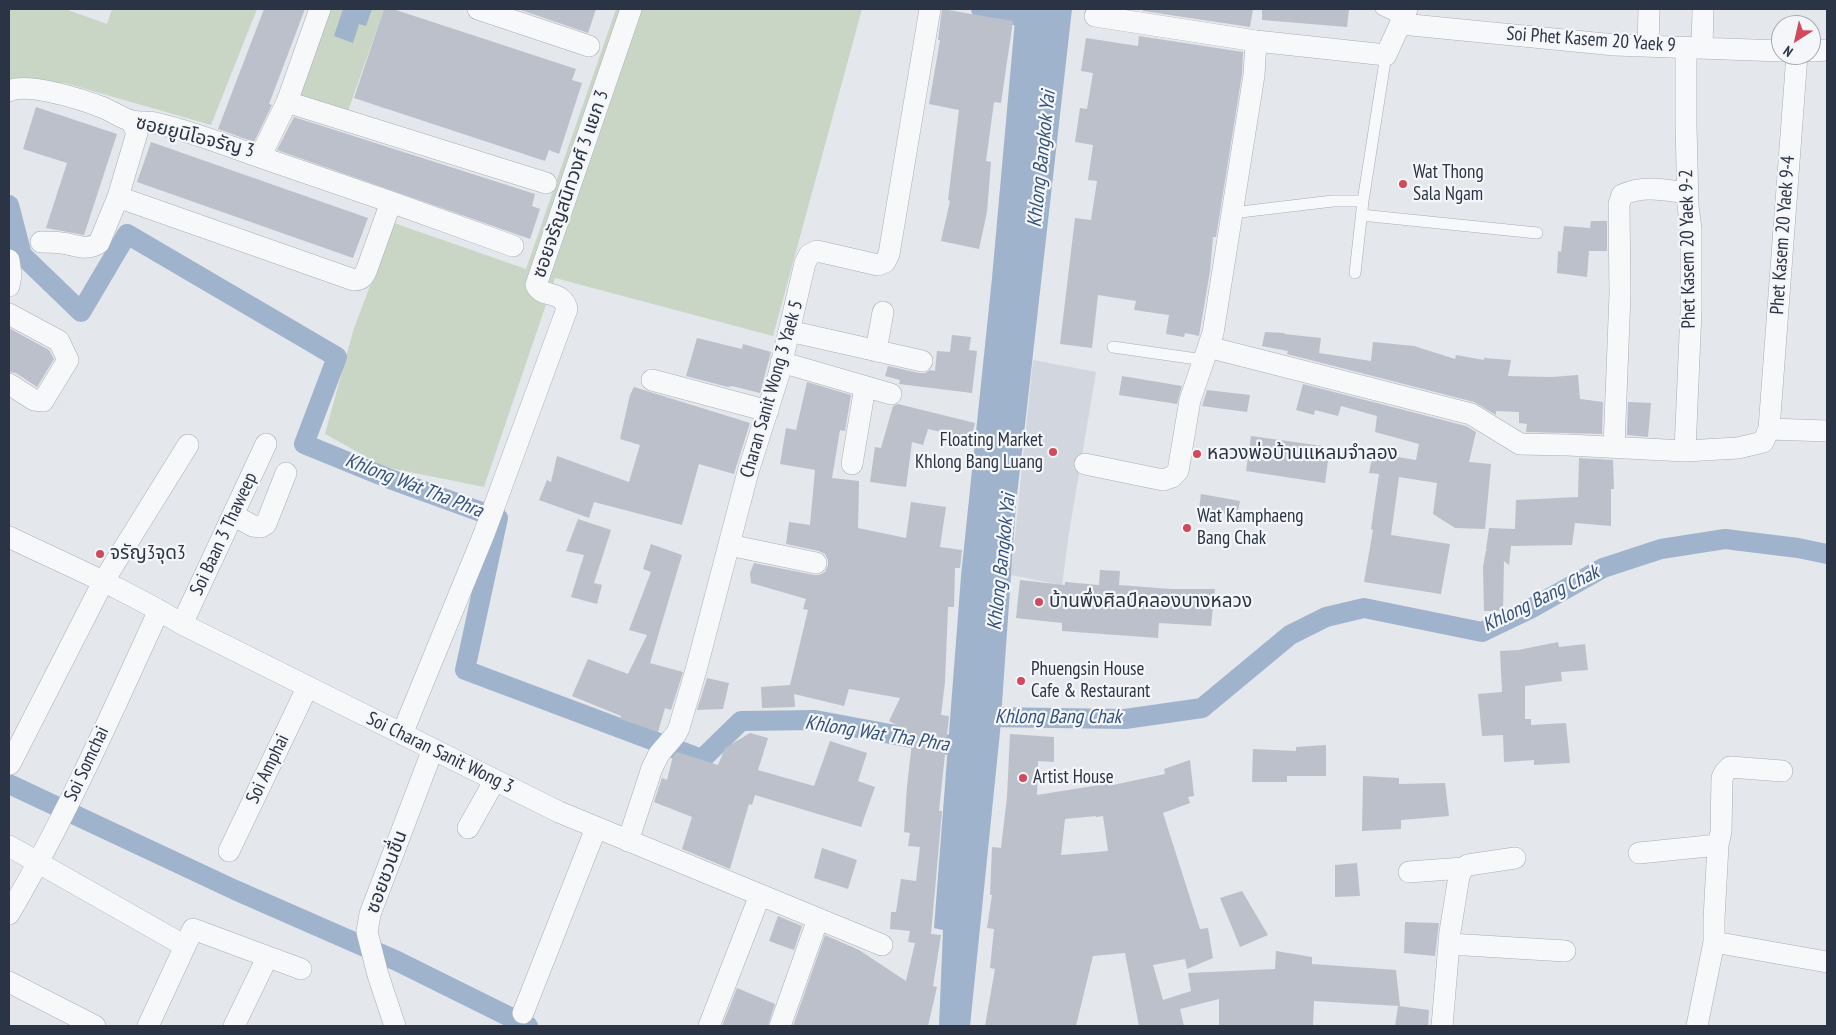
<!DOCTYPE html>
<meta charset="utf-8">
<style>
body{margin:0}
#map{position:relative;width:1836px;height:1035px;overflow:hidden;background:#e4e7ec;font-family:"PT Sans Narrow",sans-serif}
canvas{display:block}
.frame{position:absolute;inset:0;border:10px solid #2b3445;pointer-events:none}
.north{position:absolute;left:1771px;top:15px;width:50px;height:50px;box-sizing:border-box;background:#f4f6f9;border:1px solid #a4a8b1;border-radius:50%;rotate:215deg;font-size:14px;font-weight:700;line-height:20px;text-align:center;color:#2b3445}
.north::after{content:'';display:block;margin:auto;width:18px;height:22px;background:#d1495b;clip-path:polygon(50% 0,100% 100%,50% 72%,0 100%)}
</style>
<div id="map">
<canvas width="1836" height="1035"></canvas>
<div class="frame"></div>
<div class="north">N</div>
</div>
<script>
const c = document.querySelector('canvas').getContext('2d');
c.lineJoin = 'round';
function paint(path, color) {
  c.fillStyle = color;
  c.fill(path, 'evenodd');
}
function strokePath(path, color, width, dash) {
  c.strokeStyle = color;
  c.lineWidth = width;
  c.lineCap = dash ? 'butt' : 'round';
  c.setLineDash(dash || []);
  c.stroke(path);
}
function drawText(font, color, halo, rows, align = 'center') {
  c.font = font + ' "PT Sans Narrow","Noto Sans Thai",sans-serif';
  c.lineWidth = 4.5;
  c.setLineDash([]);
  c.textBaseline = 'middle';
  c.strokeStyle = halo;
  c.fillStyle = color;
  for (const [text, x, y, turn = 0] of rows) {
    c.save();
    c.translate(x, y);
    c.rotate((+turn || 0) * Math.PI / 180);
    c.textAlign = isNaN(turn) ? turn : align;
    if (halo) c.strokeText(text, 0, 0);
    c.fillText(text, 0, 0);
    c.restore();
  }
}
const built = new Path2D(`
 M1033 360 1096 372 1069 533 1062 585 1011 575Z`);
const green = new Path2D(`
 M9 9H65L107 24 112 9H257L211 125 65 83H9Z
 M329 9H384L347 114 298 96Z
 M616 9H862L773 336 555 278 484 487 385 467 325 434 354 328 394 223 526 269Z`);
const water = new Path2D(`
 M343 9H372L366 26 359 24 353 43 334 36Z
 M1016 9H1072L1016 504 1000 732 970 1026H939L943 930 934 928 961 576 992 278Z`);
const canal = new Path2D(`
 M981 9 1041 20
 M9 205 22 255 81 312 127 234 337 357 304 444 390 479 498 518 465 670 702 759 741 721 815 720 976 750
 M984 717 1125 719 1202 708 1290 635 1326 617 1364 608 1482 632 1530 609 1603 568 1661 549 1725 539 1798 548 1827 554
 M9 784 235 890 397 961 528 1026`);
const building = new Path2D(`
 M264 9H305L269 104 272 105 254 142 218 129Z
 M384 9H393L576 69 572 80 582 83 559 154 549 150 545 161 354 98Z
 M518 9H596L588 33Z
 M942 9 1013 21 1001 103 994 102 986 161 991 162 987 212 979 249 941 241 950 201 948 200 959 110 929 104 940 40H938Z
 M1143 9H1253L1250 27 1143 11Z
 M1262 9H1349L1347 27 1262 20Z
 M1139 36 1243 52 1242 74 1216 237H1213L1210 271 1199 336 1185 333 1184 337 1166 334 1169 315 1134 310 1136 301 1098 295 1092 348 1060 344 1075 218 1091 220 1097 181 1088 180 1093 145 1075 142 1080 108 1087 109 1093 73 1081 71 1086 38 1138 46Z
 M36 107 117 134 84 235 46 228 67 163 23 149Z
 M294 117 535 194 532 206 540 209 530 239 277 150Z
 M151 142 368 218 353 258 137 182Z
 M1591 221H1607V251H1589L1587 277 1557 273 1558 251 1561 252 1564 226 1590 228Z
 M9 328 49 350 54 359 37 387 16 373 9 372Z
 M1265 332 1285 333 1284 334 1321 338 1319 353 1371 361 1373 342 1414 346 1455 359 1456 355 1484 360V358L1511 360 1508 376 1551 377 1578 375 1580 399 1603 402 1602 434 1526 432 1527 424 1519 423V412L1496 411V415L1474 402 1287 354 1288 351 1262 346Z
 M952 335 971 337 969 350 977 351 972 393 899 384 900 380 885 376 888 366 919 373H925L930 370 935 371 937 351 950 352Z
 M697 338 742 349 743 344 771 352 760 393 732 386 728 387 686 376Z
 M1122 376 1182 386 1177 404 1119 395Z
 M807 382 851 395 845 431 840 430 832 478 859 481 858 528 906 538 911 502 946 507 940 547 962 550 960 568H955L954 607H948L945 682 941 715 949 716 939 811H942L931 934 941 935 933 986 937 987 928 1026H793L825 935 859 950 906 981 915 943 908 942 910 931 890 929 891 912H896L901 879 916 881 920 847 908 846 910 833 904 832 907 786 913 734 889 721 900 698 849 689 844 706 794 694 795 707 762 708 761 687 790 685 808 610 803 609 806 599 751 583 750 573 754 563 814 575H819L825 572 828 565V560L825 554 819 551 786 544 789 522 810 525 815 470 780 464 786 428 796 430Z
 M1303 384 1466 426 1476 432 1469 462 1491 464 1485 529 1455 528 1433 514 1437 483 1399 477 1391 535 1450 544 1441 594 1364 582 1373 530 1371 529 1379 474 1369 473 1373 453 1416 460 1419 444 1375 432 1377 416 1341 406 1338 416 1315 410 1314 415 1296 410Z
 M634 387 750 423 734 474 699 464 682 525 594 502 589 518 539 500 547 480 551 482 557 456 629 482 640 445 620 439 630 395Z
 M1207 390 1250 395 1247 412 1202 406Z
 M1628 402 1651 403 1648 437 1627 435Z
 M898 404 975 423 971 439 928 429 923 445 912 442 906 487 870 482 875 447 881 448 893 406Z
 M1251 436 1330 447 1325 483 1246 471Z
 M1579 458 1613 460 1614 489H1611V526L1575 523 1572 545 1511 546 1509 565 1504 561 1503 611H1484L1483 567 1486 550H1488L1486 549 1489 528 1515 529 1516 500 1578 497Z
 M1201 494 1240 501 1237 516 1199 509Z
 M578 519 611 530 594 583 602 585 597 604 571 597 584 555 566 551Z
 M651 544 682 555 650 663 683 672 671 710 665 708 658 732 620 719 621 716 572 696 588 659 628 674 647 635 629 630 651 572 643 569Z
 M1100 570 1120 571 1119 585 1171 589H1215L1211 626 1159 623 1158 638 1062 631V623L1016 618 1020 580 1065 585V582L1099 585Z
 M1558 642 1559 647 1585 644 1588 670 1561 672 1562 681 1525 686V719H1531V725L1566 723 1570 763 1534 765V760L1504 762 1503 735 1482 736 1478 694 1502 692 1500 651 1518 650Z
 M707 678 729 683 723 709 697 710Z
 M750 733 768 738 758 770 814 786 830 741 867 753 858 781 875 787 861 827 755 795 752 805 749 804 730 869 682 849 692 817 654 802 662 778 667 780 673 756 677 752 718 765 725 748Z
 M1010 734 1054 737V762L1038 761 1037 795 1112 783 1113 785 1165 774 1164 769 1190 760 1194 796 1188 797 1190 803 1163 813 1200 929 1208 928 1213 958 1187 969 1185 959 1153 965 1163 1000 1191 991 1188 973 1275 969 1276 951 1312 957V964L1396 970 1400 1006 1314 1001 1313 1026H1219V999L1180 1009 1184 1026H1139L1125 953 1093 956 1076 1026H985L995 969 990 968 994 929 987 928 992 895H990L992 847 1001 848 1007 797ZM1096 816V817L1103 816 1108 851 1061 855 1065 819Z
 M1326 745V776H1287V782H1252L1253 749 1296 751V747Z
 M1363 776 1399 778V784L1445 783 1449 816 1401 820V829L1362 831Z
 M822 848 857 860 848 889 814 878Z
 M1357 863 1360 896 1335 897V865Z
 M1242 891 1268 935 1240 947 1220 898Z
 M778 916 802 926 794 950 769 941Z
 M1405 922 1439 923 1435 956 1404 953Z
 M737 988 775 1004 768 1026H722Z
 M1398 1006 1429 1010 1428 1026H1395Z`);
const lane = new Path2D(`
 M1381 9 1402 19
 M1232 213 1333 201H1363
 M1361 215 1537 233
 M1355 273 1363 201 1386 55
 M1113 347 1204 360`);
const street = new Path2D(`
 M478 9 589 46
 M1095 16 1256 41
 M1401 24 1615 45 1781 51
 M1648 46 1649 9
 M1702 48 1703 9
 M1811 51 1827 50
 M9 91C28 82 84 100 104 108 113 112 123 119 132 121 140 123 147 121 155 123 191 131 225 145 260 157L287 102 320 9
 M287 102 546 183
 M260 157 391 202 513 246
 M118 197 354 280C362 280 364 276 367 269L391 202
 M41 242C47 242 54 242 61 243 75 244 85 252 99 243L118 197 137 133 131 121
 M9 260 11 275 9 286
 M9 314 59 341 68 360 43 401 34 400 9 384
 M789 331 922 361
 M1208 347 1471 414 1520 444 1568 445 1685 451 1738 448 1763 442 1769 429 1797 55
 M876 351 883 312
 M781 362 891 394
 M652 380 768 411
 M1769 429 1827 431
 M1614 447 1620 294 1619 204 1622 195C1643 185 1665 190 1687 193
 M1685 451 1691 311V229L1688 206 1686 125V47
 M852 464 865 387
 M1085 464 1163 480 1172 477 1178 471 1190 400 1213 333 1254 75 1256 41 1386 55 1407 9
 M233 515 253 526 261 527 266 524 286 473
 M9 537C67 565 127 590 182 624L559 812 882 945
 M729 545 816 563
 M182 624 266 444
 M402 734 484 534 567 309C562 289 543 299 536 285L631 9
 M10 764 103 582 188 445
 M468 828 495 780
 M628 841 652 768 659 754 676 734 679 728 696 670 748 472 779 374 805 263 809 255 817 251 878 265 885 262 889 254 930 9
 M9 846 185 946
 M229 851 307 688
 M1639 853 1718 845
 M1409 872 1463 868
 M9 914C66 817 112 713 159 610
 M1714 942 1827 962
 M1449 944 1565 951
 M9 982 95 1026
 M523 1013 596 828
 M148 1026 193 929 301 969
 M234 1026 267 958
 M395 1026 378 975 367 932 370 914 433 749
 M709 1026 760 895
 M780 1026 818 919
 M1442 1026 1450 932 1459 876 1463 868 1468 865 1515 858
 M1697 1026 1714 942V919L1718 845 1721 832 1722 778 1725 772 1730 767 1782 771`);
const markers = [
 [1403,184,5,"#d1495b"],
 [1053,452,5,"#d1495b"],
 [1197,454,5,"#d1495b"],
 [1187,528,5,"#d1495b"],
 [100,554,5,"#d1495b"],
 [1039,602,5,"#d1495b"],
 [1021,681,5,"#d1495b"],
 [1023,778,5,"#d1495b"]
];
const streetNames = [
 ["Soi Phet Kasem 20 Yaek 9",1591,40,4],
 ["ซอยยูนิโอจรัญ 3",195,137,14],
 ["ซอยจรัญสนิทวงศ์ 3 แยก 3",571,184,-71],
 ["Phet Kasem 20 Yaek 9-4",1783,235,-86],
 ["Phet Kasem 20 Yaek 9-2",1688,249,-91],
 ["Charan Sanit Wong 3 Yaek 5",772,389,-74],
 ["Soi Baan 3 Thaweep",224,534,-65],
 ["Soi Charan Sanit Wong 3",440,753,26],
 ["Soi Somchai",87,764,-65],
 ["Soi Amphai",268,769,-64],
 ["ซอยชวนชื่น",387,872,-70]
];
const poiNames = [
 ["Wat Thong",1413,173],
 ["Sala Ngam",1413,195],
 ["Floating Market",1043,441,"right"],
 ["Khlong Bang Luang",1043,463,"right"],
 ["หลวงพ่อบ้านแหลมจำลอง",1207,454],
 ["Wat Kamphaeng",1197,517],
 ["Bang Chak",1197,539],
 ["จรัญ3จุด3",110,554],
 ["บ้านพึ่งศิลป์คลองบางหลวง",1049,602],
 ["Phuengsin House",1031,670],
 ["Cafe & Restaurant",1031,692],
 ["Artist House",1033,778]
];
const waterNames = [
 ["Khlong Bangkok Yai",1042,159,-84],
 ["Khlong Wat Tha Phra",414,486,21],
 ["Khlong Bangkok Yai",1002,562,-84],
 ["Khlong Bang Chak",1541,599,-26],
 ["Khlong Bang Chak",1058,717],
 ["Khlong Wat Tha Phra",877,734,9]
];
paint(built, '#d2d6de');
paint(green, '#c9d6c5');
paint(water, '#9fb4cc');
strokePath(canal, '#9fb4cc', 20);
paint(building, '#bbc0ca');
strokePath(lane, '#a9aeb7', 12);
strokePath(street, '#a9aeb7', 22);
strokePath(lane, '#f7f8fa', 11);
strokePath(street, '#f7f8fa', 21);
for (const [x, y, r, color] of markers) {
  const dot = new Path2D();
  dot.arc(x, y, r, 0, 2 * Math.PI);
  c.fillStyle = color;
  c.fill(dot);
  strokePath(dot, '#f4f6f9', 2);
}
drawText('19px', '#2b3445', '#f4f6f9', streetNames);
drawText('19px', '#2b3445', '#f4f6f9', poiNames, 'left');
drawText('italic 20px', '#34527a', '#f4f6f9', waterNames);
</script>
